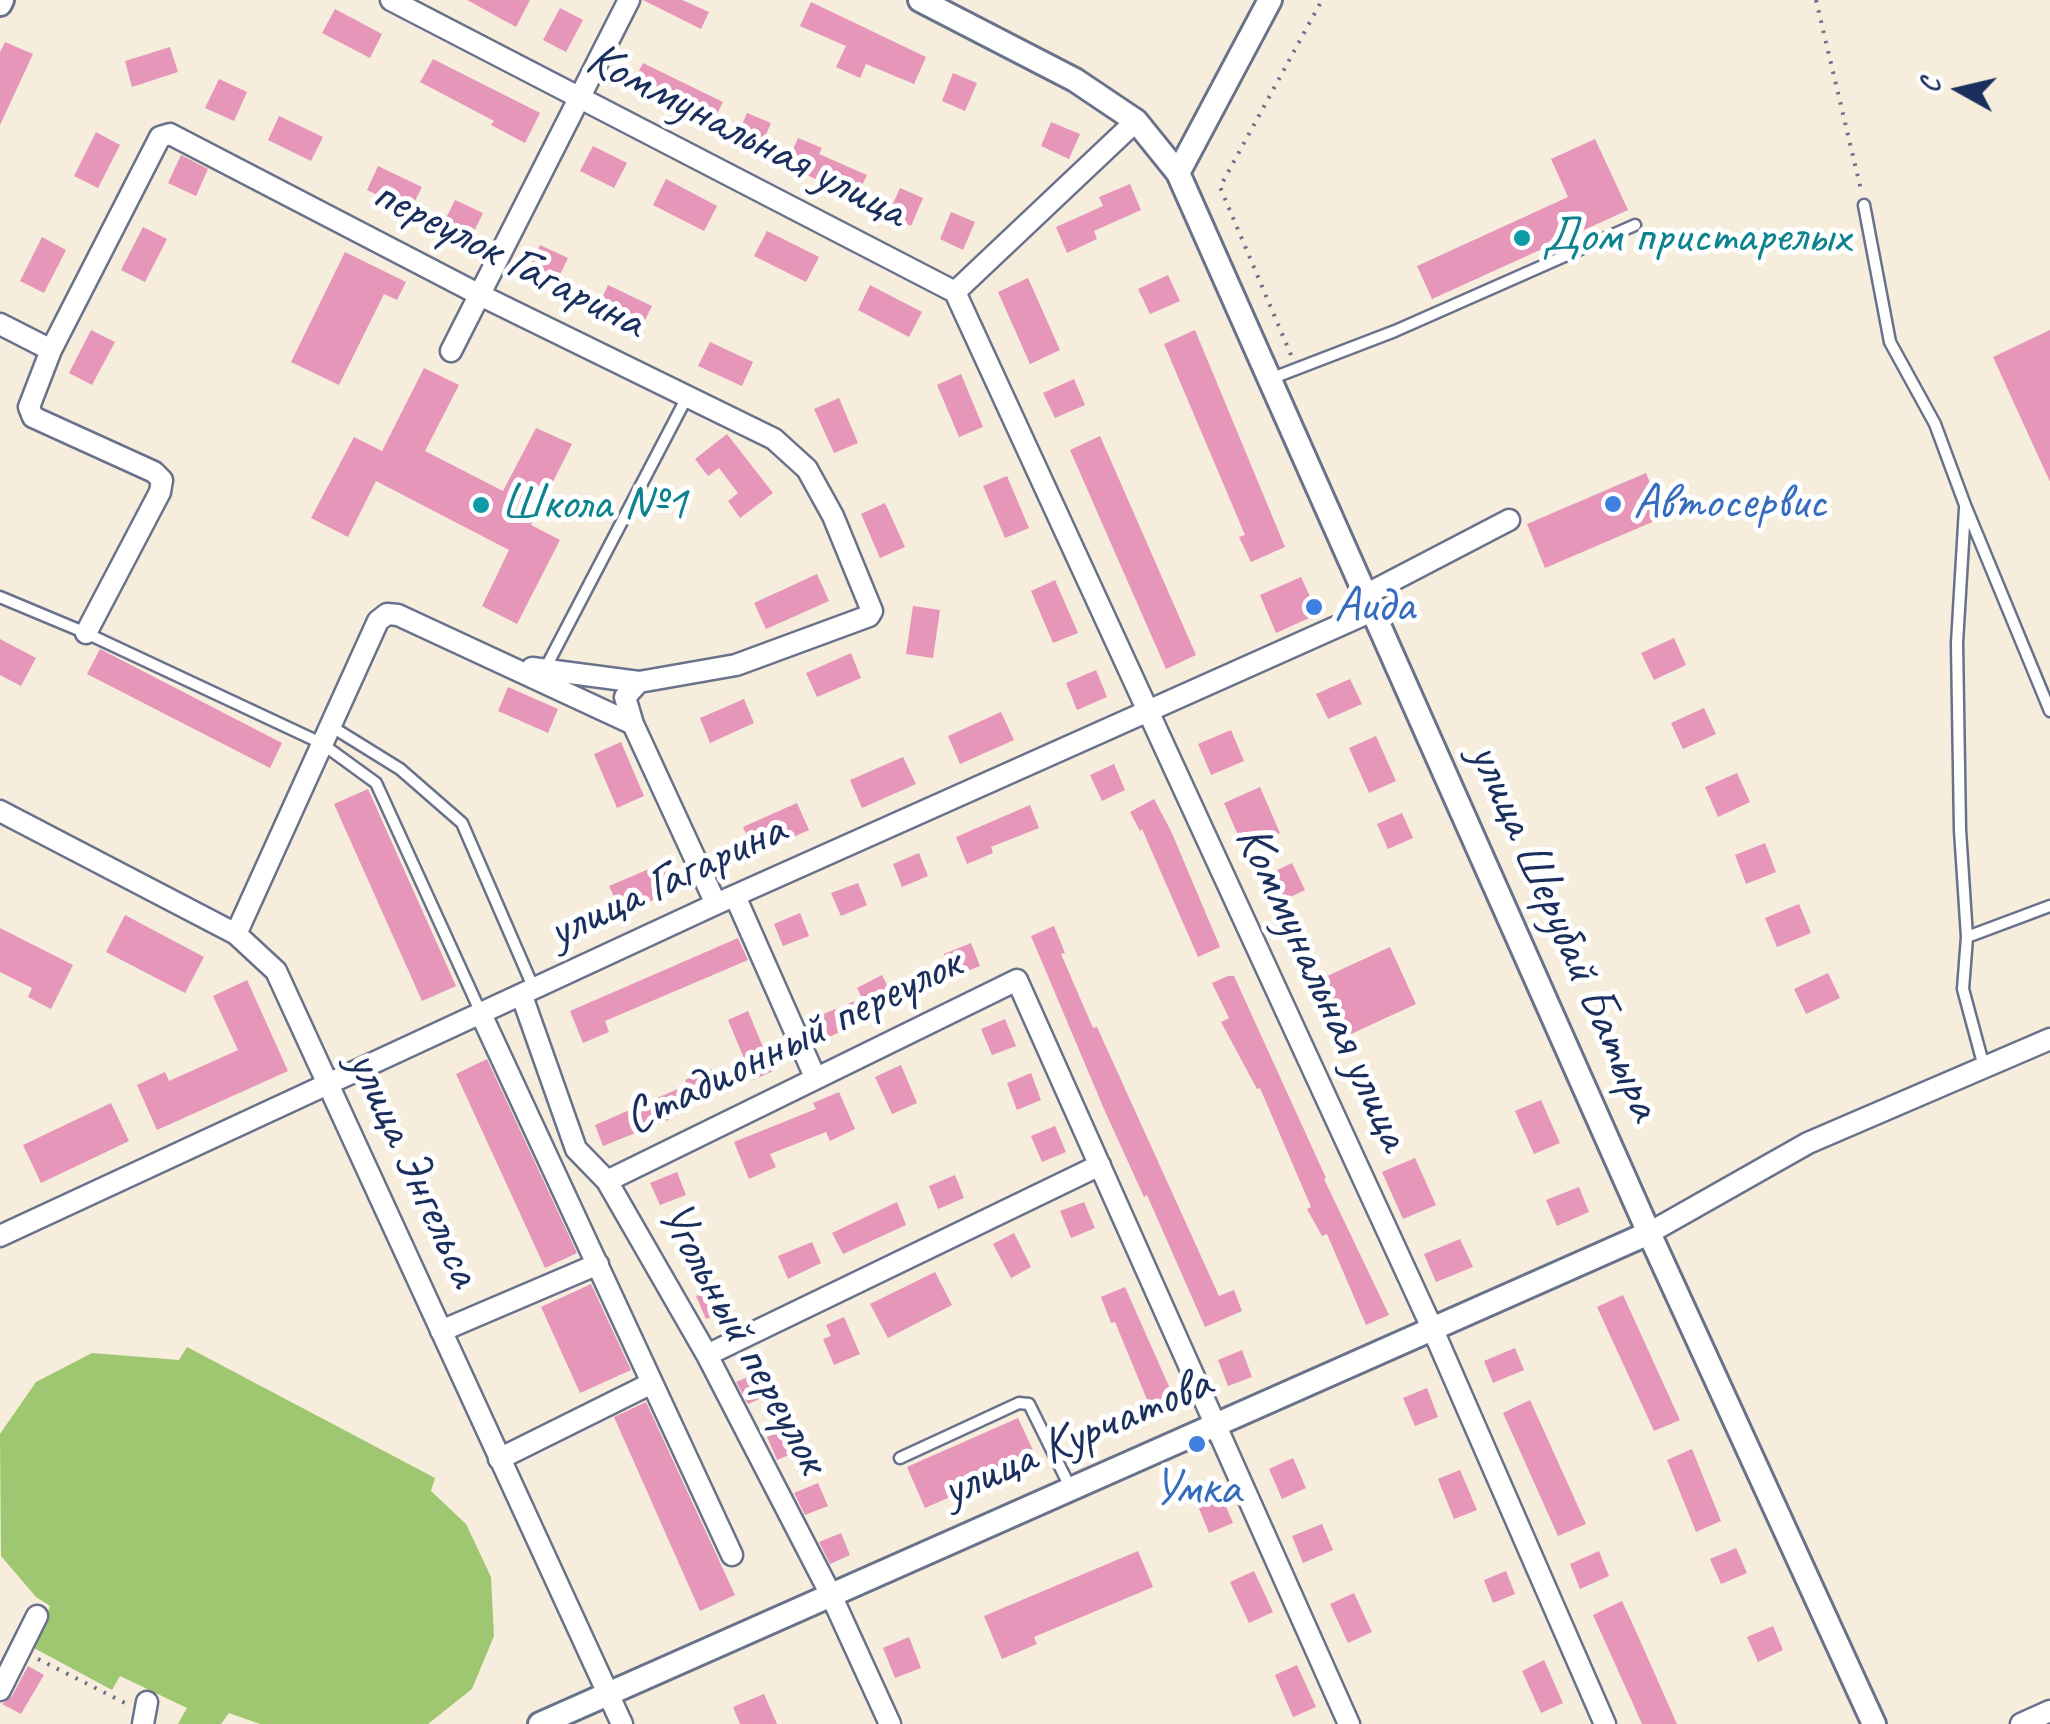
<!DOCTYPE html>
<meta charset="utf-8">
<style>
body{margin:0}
#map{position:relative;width:2050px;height:1724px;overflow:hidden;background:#f7eddc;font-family:Caveat,sans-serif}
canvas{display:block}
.north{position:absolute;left:1910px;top:40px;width:100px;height:100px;-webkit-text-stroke:8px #fff;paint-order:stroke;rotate:278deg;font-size:28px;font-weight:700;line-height:40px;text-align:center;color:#1b2f5e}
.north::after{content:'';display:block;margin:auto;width:35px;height:45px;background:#1b2f5e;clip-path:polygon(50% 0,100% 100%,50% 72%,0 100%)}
</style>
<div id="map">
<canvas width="2050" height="1724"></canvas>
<div class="north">С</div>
</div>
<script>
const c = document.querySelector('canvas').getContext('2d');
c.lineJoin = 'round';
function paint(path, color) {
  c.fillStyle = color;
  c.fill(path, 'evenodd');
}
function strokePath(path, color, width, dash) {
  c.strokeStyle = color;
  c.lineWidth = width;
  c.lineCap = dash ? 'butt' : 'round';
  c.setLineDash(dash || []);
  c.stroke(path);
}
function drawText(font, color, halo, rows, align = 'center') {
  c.font = font + ' Caveat,sans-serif';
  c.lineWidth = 10;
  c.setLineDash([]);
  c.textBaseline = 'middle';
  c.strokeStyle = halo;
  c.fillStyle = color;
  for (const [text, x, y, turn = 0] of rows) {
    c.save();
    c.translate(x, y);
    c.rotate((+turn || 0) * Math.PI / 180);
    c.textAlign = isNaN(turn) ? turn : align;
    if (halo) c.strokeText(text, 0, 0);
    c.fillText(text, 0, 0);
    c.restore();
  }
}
const green = new Path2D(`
 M187 1347 435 1478 431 1491 466 1524 491 1577 494 1636 472 1689 428 1724H260L229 1713 221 1724H178L187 1708 120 1676 112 1690 34 1648 50 1606 36 1597 1 1556 0 1434 36 1382 92 1353 179 1360Z`);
const building = new Path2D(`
 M467 0H530L516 27Z
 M643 0H682L709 12 701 29Z
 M811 2 926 57 914 84 866 64 860 78 836 67 846 46 800 26Z
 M560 8 583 20 566 52 543 40Z
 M335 9 382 34 370 58 322 33Z
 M5 42 33 54 0 125V52Z
 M170 47 178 72 132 87 125 61Z
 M433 59 540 113 525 143 491 125 494 121 420 82Z
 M643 63 723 102 711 126 631 86Z
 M953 73 977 83 965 111 942 101Z
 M219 79 247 92 234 121 205 108Z
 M747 113 771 123 759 151 735 141Z
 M279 116 323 137 311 161 268 140Z
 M1051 122 1080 134 1069 159 1041 146Z
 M96 132 120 145 98 188 74 176Z
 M798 138 822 148 819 154 867 175 856 198 786 165Z
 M1595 139 1628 210 1432 299 1417 266 1568 197 1551 159Z
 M593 146 627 163 614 188 580 171Z
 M181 155 208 169 196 196 168 183Z
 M378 166 422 187 410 211 367 190Z
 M666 179 717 206 704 231 653 205Z
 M1130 184 1141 210 1094 231 1097 239 1067 253 1056 227 1103 206 1099 197Z
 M900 188 923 198 911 226 888 215Z
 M455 200 483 213 469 242 441 228Z
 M951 212 975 222 963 250 940 239Z
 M143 227 167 239 145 282 121 270Z
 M767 231 819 257 806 282 754 256Z
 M42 237 66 250 44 293 20 281Z
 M540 245 568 258 554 287 526 274Z
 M345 252 406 282 397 300 384 294 339 385 291 362Z
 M1168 275 1180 301 1150 314 1138 289Z
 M1028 278 1060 350 1030 364 998 292Z
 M608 285 652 306 640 330 597 309Z
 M870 285 922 312 909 337 858 310Z
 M91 330 115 342 92 385 69 373Z
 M1195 330 1285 547 1251 562 1239 537 1245 535 1164 344Z
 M2050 330V482L1993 357Z
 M710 342 753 362 742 386 698 366Z
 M424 368 459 385 425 451 503 491 536 428 572 444 531 525 560 540 517 624 482 606 509 550 376 481 348 537 311 518 354 437 382 451Z
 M961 374 983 427 959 437 937 385Z
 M1074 379 1085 405 1055 418 1043 393Z
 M839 398 858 443 834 453 814 409Z
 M727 434 773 493 740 518 728 501 738 493 719 468 708 476 695 459Z
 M1100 436 1196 655 1166 669 1070 450Z
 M1646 473 1664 517 1545 568 1527 524Z
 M1007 476 1029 528 1005 538 983 486Z
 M885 503 905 547 880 558 861 514Z
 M817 574 829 601 766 629 754 603Z
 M1301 577 1318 614 1276 633 1260 595Z
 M1055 580 1078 633 1053 643 1031 591Z
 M913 606 940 610 933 658 906 654Z
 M1674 638 1686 665 1654 680 1641 653Z
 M0 639 36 658 21 686 0 675Z
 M100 649 282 743 270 768 87 674Z
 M851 653 861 678 817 697 806 673Z
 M1096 670 1107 697 1077 710 1066 683Z
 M1350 679 1362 704 1328 719 1316 694Z
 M508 687 558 709 548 733 498 711Z
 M744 699 754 723 710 743 700 718Z
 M1704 708 1716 734 1683 749 1671 723Z
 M1001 712 1014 740 960 764 948 736Z
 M1231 730 1244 761 1211 775 1198 744Z
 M1376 736 1396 781 1369 793 1349 748Z
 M621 742 644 796 617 808 594 754Z
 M903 757 916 784 862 808 850 780Z
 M1114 764 1125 790 1102 801 1090 775Z
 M1737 773 1750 802 1718 817 1705 787Z
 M1260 787 1280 833 1244 849 1224 803Z
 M368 789 456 986 422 1001 334 804Z
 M1154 799 1171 831 1220 947 1198 957 1142 829 1140 831 1130 812Z
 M797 803 809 830 755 854 743 827Z
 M1030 805 1039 828 991 847 993 853 967 864 956 837Z
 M1402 813 1413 838 1388 849 1377 824Z
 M1765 843 1776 872 1746 884 1735 855Z
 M919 853 928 876 902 887 893 864Z
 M663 863 675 890 622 914 609 886Z
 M1292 863 1305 890 1278 903 1265 876Z
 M858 883 867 905 841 916 831 893Z
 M1799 904 1811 933 1777 947 1765 918Z
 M800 913 809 936 783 946 774 924Z
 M125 915 204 957 185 993 106 952Z
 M1054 926 1065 953 1061 954 1093 1028 1097 1027 1219 1296 1234 1290 1242 1311 1205 1327 1147 1195 1144 1197 1104 1109 1031 936Z
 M0 928 73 965 51 1009 28 997 32 988 0 972Z
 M738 938 748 960 605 1021 609 1032 583 1043 570 1011Z
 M971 943 980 966 954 976 944 954Z
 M1390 947 1416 1004 1336 1041 1310 984Z
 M1828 973 1840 998 1806 1014 1794 989Z
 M882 975 897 1004 823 1040 814 1018 862 998 857 988Z
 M1228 976H1234L1326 1178 1324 1179 1389 1315 1366 1325 1327 1234 1322 1236 1307 1209 1311 1207 1260 1088 1257 1089 1221 1022 1229 1018 1212 983Z
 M247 980 288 1071 157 1130 137 1085 165 1072 169 1081 238 1050 213 996Z
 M748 1011 773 1071 753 1080 728 1020Z
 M1005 1019 1016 1046 992 1055 981 1029Z
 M487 1059 577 1253 545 1268 456 1074Z
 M901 1065 917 1103 892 1114 875 1077Z
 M712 1069 721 1092 670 1113 673 1118 603 1146 595 1125 687 1085 685 1080Z
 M1031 1073 1041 1100 1017 1110 1007 1083Z
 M839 1092 855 1129 830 1141 826 1132 770 1154 776 1167 749 1179 734 1142 816 1109 813 1103Z
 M1541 1100 1560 1143 1534 1154 1515 1111Z
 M111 1103 129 1141 41 1183 23 1145Z
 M1055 1126 1066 1152 1042 1162 1031 1136Z
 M1415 1158 1436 1205 1403 1219 1382 1172Z
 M677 1172 686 1195 660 1205 650 1183Z
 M955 1175 964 1198 938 1209 929 1186Z
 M1579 1187 1589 1212 1557 1226 1546 1200Z
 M897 1202 906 1225 843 1254 832 1233Z
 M1084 1202 1095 1228 1071 1238 1060 1211Z
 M1014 1233 1031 1267 1011 1278 993 1244Z
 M1460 1239 1473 1267 1436 1282 1424 1254Z
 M812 1242 821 1263 788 1279 778 1256Z
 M935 1272 952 1305 888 1338 870 1304Z
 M591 1284 631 1370 580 1393 541 1307Z
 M723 1285 732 1308 706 1319 696 1296Z
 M1125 1287 1179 1409 1155 1419 1115 1322 1111 1323 1101 1297Z
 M1623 1295 1680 1420 1654 1431 1597 1307Z
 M844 1317 860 1354 834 1365 823 1339 831 1336 826 1325Z
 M1515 1348 1524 1370 1493 1383 1484 1361Z
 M1242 1350 1252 1377 1228 1386 1218 1360Z
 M767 1369 777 1391 748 1404 736 1382Z
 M1427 1388 1438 1417 1415 1426 1403 1398Z
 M1530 1400 1586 1524 1558 1536 1503 1413Z
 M646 1402 735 1595 700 1611 614 1417Z
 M1018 1418 1037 1459 925 1508 907 1467Z
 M793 1426 803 1449 777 1460 767 1437Z
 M1692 1449 1721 1521 1696 1532 1667 1460Z
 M1293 1458 1306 1488 1282 1499 1269 1469Z
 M1460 1470 1477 1510 1454 1519 1438 1479Z
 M818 1483 828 1506 805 1515 794 1493Z
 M1222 1497 1233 1523 1209 1533 1198 1506Z
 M1322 1524 1333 1550 1303 1563 1292 1536Z
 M841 1533 850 1555 830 1564 819 1542Z
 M1736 1548 1747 1573 1721 1584 1710 1559Z
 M1138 1551 1153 1587 1034 1637 1037 1644 1002 1659 984 1616Z
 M1599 1551 1609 1576 1580 1589 1570 1564Z
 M1254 1571 1273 1612 1249 1623 1230 1582Z
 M1506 1571 1515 1594 1493 1603 1484 1580Z
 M1354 1593 1372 1632 1348 1643 1330 1604Z
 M1622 1601 1634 1627 1677 1724H1642L1616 1666 1593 1615Z
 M1773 1626 1783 1650 1758 1662 1747 1637Z
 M909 1637 921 1668 895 1678 883 1648Z
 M1544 1660 1563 1703 1541 1713 1522 1671Z
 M1297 1665 1316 1707 1293 1717 1275 1675Z
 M28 1666 44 1675 21 1714 2 1704 12 1696Z
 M764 1694 777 1724H740L733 1707Z`);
const path = new Path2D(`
 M1816 0 1861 190
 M1291 355 1220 187 1322 0
 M38 1659 127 1704`);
const service = new Path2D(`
 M1864 205 1890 342 1935 424 1965 505 2050 711
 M1270 379 1395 331 1635 225
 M1965 508 1957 643 1960 830 1967 937
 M0 597 86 633 321 743 376 783 481 1013
 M545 669 687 397
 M329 725 400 769 462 823 534 989
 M1984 1067 1963 989 1967 937 2050 906
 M900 1458 1019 1403 1029 1404 1070 1487`);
const minor = new Path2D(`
 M391 0 955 292 1433 1330 1605 1724
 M955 292 1136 121
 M0 324 51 350 160 137 170 134 480 295 774 439 807 469 833 516 872 611 869 616 736 665 639 682 625 697 633 724
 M51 350 29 407 33 417 154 472 162 480 160 492 86 633
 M451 351 629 0
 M1365 595 1509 520
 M532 668 639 682
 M0 811 236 934 276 971 622 1724
 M735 896 815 1077
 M236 934 378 621 387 614 398 615 633 724 716 904
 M522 996 576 1149 607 1181 707 1355 831 1595 890 1724
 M481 1014 732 1555
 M607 1181 1017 980 1349 1724
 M1649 1233 1808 1143 2050 1039
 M0 1236 716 904 1372 611
 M441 1331 598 1264
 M707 1355 1100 1165
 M499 1459 652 1383
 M0 1690 37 1616
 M143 1724 147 1702
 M2021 1724 2050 1711`);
const tertiary = new Path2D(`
 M920 0 1075 80 1136 121 1178 173 1649 1233 1874 1724
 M0 4 2 0
 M1178 173 1270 0
 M540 1724 1649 1233`);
const markers = [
 [1522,238,10,"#0f9aa8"],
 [1613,504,10,"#3f7fe0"],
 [481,505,10,"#0f9aa8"],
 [1314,607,10,"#3f7fe0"],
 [1197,1444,10,"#3f7fe0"]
];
const streetNames = [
 ["Коммунальная улица",746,136,27],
 ["переулок Гагарина",508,259,27],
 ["улица Гагарина",667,882,-25],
 ["улица Шерубай Батыра",1564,932,66],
 ["Коммунальная улица",1322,988,65],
 ["Стадионный переулок",793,1042,-26],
 ["улица Энгельса",413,1169,65],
 ["Угольный переулок",742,1338,61],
 ["улица Курчатова",1077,1438,-23]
];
const cultureNames = [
 ["Дом пристарелых",1542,238],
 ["Школа №1",501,505]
];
const shopNames = [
 ["Автосервис",1633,504],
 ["Аида",1334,607],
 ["Умка",1197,1490,"center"]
];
paint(green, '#9fc671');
paint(building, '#e596b9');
strokePath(service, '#68728a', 15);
strokePath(minor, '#68728a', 25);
strokePath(tertiary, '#68728a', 28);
strokePath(path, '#68728a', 4, [2.5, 8]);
strokePath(service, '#fff', 10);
strokePath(minor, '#fff', 20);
strokePath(tertiary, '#fff', 22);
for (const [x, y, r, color] of markers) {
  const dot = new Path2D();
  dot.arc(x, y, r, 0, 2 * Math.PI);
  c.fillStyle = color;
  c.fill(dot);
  strokePath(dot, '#fff', 4);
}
drawText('50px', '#1b2f5e', '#fff', streetNames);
drawText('50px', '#0d838f', '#fff', cultureNames, 'left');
drawText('50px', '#366cbe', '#fff', shopNames, 'left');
</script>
